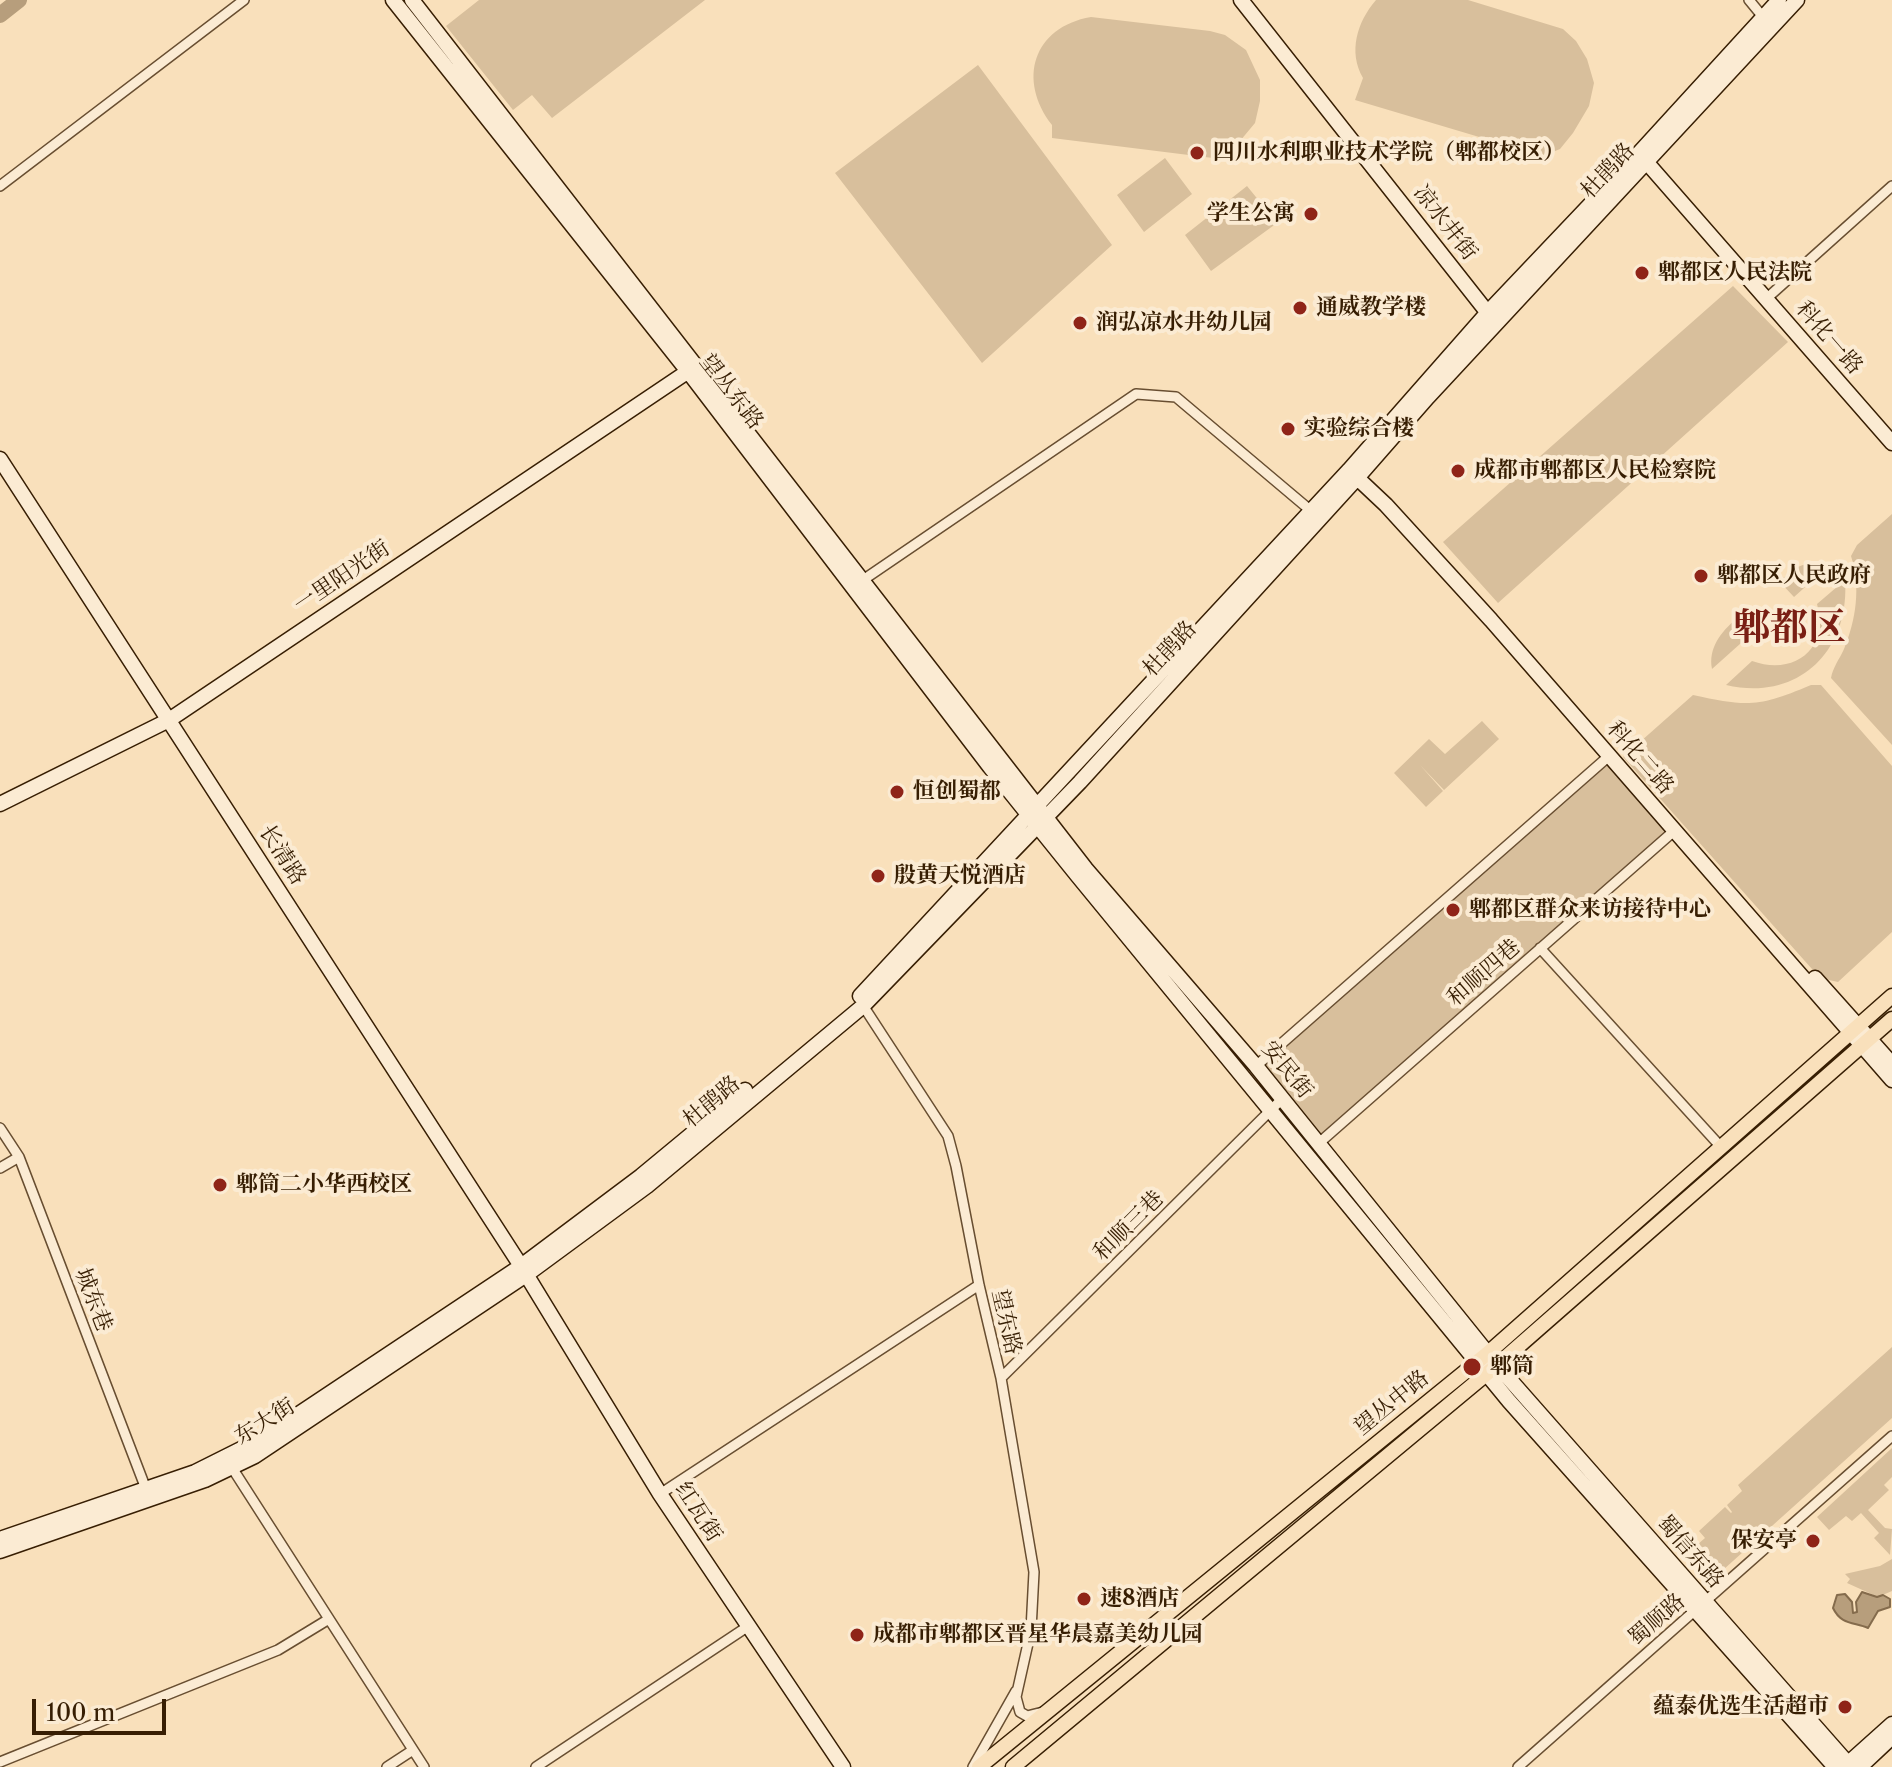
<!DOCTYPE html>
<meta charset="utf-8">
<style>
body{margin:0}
#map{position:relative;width:1892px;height:1767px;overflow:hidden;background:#f9e0bb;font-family:"Libre Caslon Text",serif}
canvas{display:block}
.scale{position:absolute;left:32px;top:1699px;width:134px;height:36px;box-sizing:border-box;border:4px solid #371e03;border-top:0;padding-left:10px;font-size:24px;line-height:28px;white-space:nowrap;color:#371e03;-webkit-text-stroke:6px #fbebd3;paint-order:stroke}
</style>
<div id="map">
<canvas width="1892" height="1767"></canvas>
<div class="scale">100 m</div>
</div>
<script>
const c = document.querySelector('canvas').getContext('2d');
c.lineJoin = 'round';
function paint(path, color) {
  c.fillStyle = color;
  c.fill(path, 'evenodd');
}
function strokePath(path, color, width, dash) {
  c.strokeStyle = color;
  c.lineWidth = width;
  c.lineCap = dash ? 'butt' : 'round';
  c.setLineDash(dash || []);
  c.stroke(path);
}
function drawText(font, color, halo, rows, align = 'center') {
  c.font = font + ' "Libre Caslon Text","Noto Serif SC",serif';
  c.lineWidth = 8;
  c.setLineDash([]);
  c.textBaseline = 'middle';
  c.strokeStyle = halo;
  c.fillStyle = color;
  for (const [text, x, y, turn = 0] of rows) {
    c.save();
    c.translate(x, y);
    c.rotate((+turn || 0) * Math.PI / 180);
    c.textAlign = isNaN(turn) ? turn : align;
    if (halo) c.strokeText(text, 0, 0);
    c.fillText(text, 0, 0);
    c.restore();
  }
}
const green = new Path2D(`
 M479 0H705L552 118 532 95 513 110 446 26Z
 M1376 0H1468L1563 29 1576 41 1587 59 1594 83 1589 106 1573 133 1560 149 1543 156 1355 100 1363 78C1348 52 1357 22 1376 0Z
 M1091 17 1210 31 1225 35 1246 50 1260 80V101L1255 123 1240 141 1237 161 1052 138V125C1017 80 1033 27 1091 17Z
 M978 65 1112 245 982 363 835 173Z
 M1165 158 1192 194 1144 232 1117 195Z
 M1247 186 1277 223 1211 271 1185 235Z
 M1733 286 1788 342 1498 603 1443 542Z
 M1892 514V745L1831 678C1833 667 1839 660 1844 649 1856 620 1861 587 1851 556L1857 545Z
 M1815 561 1832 563 1794 597 1779 581 1800 566Z
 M1845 580C1850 651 1798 702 1726 685L1752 661C1794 676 1830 649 1817 604Z
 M1736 619 1750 635 1712 669C1708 648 1721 632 1736 619Z
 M1811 685H1821L1892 766V932L1838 982 1820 978 1623 757 1693 695C1748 707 1759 707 1811 685Z
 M1482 721 1499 739 1444 790 1420 765 1443 791 1426 807 1394 773 1429 739 1445 754Z
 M1609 762 1670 831 1321 1138 1262 1067Z
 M1892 1347V1418L1723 1570 1689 1564 1683 1557 1705 1538 1699 1531 1725 1507 1731 1513 1732 1512 1727 1505 1742 1491 1738 1485Z
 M1892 1448V1477L1884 1485 1889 1490 1868 1510 1885 1528 1892 1529 1890 1555 1874 1538 1879 1533 1861 1513 1852 1521 1846 1516 1829 1530 1817 1517Z
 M1892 1559V1591L1878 1597 1847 1583 1850 1579 1845 1574 1880 1566Z`);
const water = new Path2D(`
 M1862 1592 1877 1597 1883 1595 1890 1599V1607L1878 1611 1868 1628C1854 1622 1841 1625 1833 1608L1837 1595 1845 1594 1852 1602 1853 1613 1857 1612 1856 1602Z`);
const river = new Path2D(`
 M0 15 19 0`);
const street = new Path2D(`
 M1749 0 1763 17
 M0 186 244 0
 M1766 299 1892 186
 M863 580 1136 394 1176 397 1310 510
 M1540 948 1721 1147
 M862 1004 948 1136 956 1166 979 1285 1001 1378 1034 1572 1031 1630 1016 1697 1020 1712 1027 1716 1043 1712
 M1256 1066 1609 756
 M0 1128 19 1157 146 1489
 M1319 1143 1674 831
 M0 1168 19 1157
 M1001 1378 1282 1099
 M229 1463 424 1767
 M660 1494 979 1285
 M0 1762 278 1650 329 1619
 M387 1767 413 1750
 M536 1767 747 1627
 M973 1767 1016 1691
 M1518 1767 1892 1436`);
const secondary = new Path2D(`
 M393 0 690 374 990 767 1077 875 1509 1401 1835 1767
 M412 0 1086 869 1256 1066 1497 1365 1851 1767
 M1241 0 1491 317
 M1642 157 1892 443
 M0 459 521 1266 660 1494 843 1767
 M1352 473 1386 505 1491 620 1892 1080
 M0 804 169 720 696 366
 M1815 978 1892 1064
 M860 996 1349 470 1488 312 1639 153 1779 0
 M0 1539 195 1472 261 1439 521 1266 641 1176 745 1090
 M0 1551 205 1480 255 1456 526 1275 647 1186 863 1006 1080 782 1357 478 1428 397 1797 0
 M1844 1767 1892 1724
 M1860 1767 1892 1737`);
const primary = new Path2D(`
 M979 1767 1487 1354 1892 996
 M1013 1767 1497 1365 1892 1019`);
const markers = [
 [1197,153,8,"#8f2418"],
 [1311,214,8,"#8f2418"],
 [1642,273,8,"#8f2418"],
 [1300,308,8,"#8f2418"],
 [1080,323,8,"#8f2418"],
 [1288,429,8,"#8f2418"],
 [1458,471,8,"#8f2418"],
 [1701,576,8,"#8f2418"],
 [897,792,8,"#8f2418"],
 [878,876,8,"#8f2418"],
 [1453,910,8,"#8f2418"],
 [220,1185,8,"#8f2418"],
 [1472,1367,10,"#8f2418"],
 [1813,1541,8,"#8f2418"],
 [1084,1599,8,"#8f2418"],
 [857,1635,8,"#8f2418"],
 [1845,1707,8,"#8f2418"]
];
const poiNames = [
 ["四川水利职业技术学院（郫都校区）",1213,153],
 ["学生公寓",1295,214,"right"],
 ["郫都区人民法院",1658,273],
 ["通威教学楼",1316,308],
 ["润弘凉水井幼儿园",1096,323],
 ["实验综合楼",1304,429],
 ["成都市郫都区人民检察院",1474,471],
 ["郫都区人民政府",1717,576],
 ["恒创蜀都",913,792],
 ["殷黄天悦酒店",894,876],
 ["郫都区群众来访接待中心",1469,910],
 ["郫筒二小华西校区",236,1185],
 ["郫筒",1490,1367],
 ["保安亭",1797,1541,"right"],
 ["速8酒店",1100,1599],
 ["成都市郫都区晋星华晨嘉美幼儿园",873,1635],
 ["蕴泰优选生活超市",1829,1707,"right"]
];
const streetNames = [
 ["杜鹃路",1608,171,-47],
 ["凉水井街",1445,223,52],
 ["科化一路",1829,338,49],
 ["望丛东路",731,392,52],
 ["一里阳光街",342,577,-34],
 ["杜鹃路",1170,649,-47],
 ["科化二路",1640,758,49],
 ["长清路",282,855,57],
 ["和顺四巷",1484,973,-41],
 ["安民街",1287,1070,51],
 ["杜鹃路",712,1102,-40],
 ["和顺三巷",1129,1226,-45],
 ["城东巷",93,1300,69],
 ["望东路",1006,1322,77],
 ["望丛中路",1392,1403,-39],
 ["东大街",265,1422,-32],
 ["红瓦街",698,1512,57],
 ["蜀信东路",1690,1552,49],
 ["蜀顺路",1657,1620,-41]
];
const townNames = [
 ["郫都区",1789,629]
];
paint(green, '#d8bf9c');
paint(water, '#b79e7c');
strokePath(water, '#846b4c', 2);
strokePath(river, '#b79e7c', 16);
strokePath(street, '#684e31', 12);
strokePath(secondary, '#371e03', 17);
strokePath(primary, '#371e03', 17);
strokePath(street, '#fbebd3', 9);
strokePath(secondary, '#fbebd3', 14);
strokePath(primary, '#f9e0bb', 14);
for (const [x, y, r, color] of markers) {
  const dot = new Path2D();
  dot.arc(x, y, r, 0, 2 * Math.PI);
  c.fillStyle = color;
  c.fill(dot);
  strokePath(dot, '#fbebd3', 3);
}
drawText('bold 22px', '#371e03', '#fbebd3', poiNames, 'left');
drawText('22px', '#371e03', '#fbebd3', streetNames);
drawText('bold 38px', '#7a1f14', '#fbebd3', townNames);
</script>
